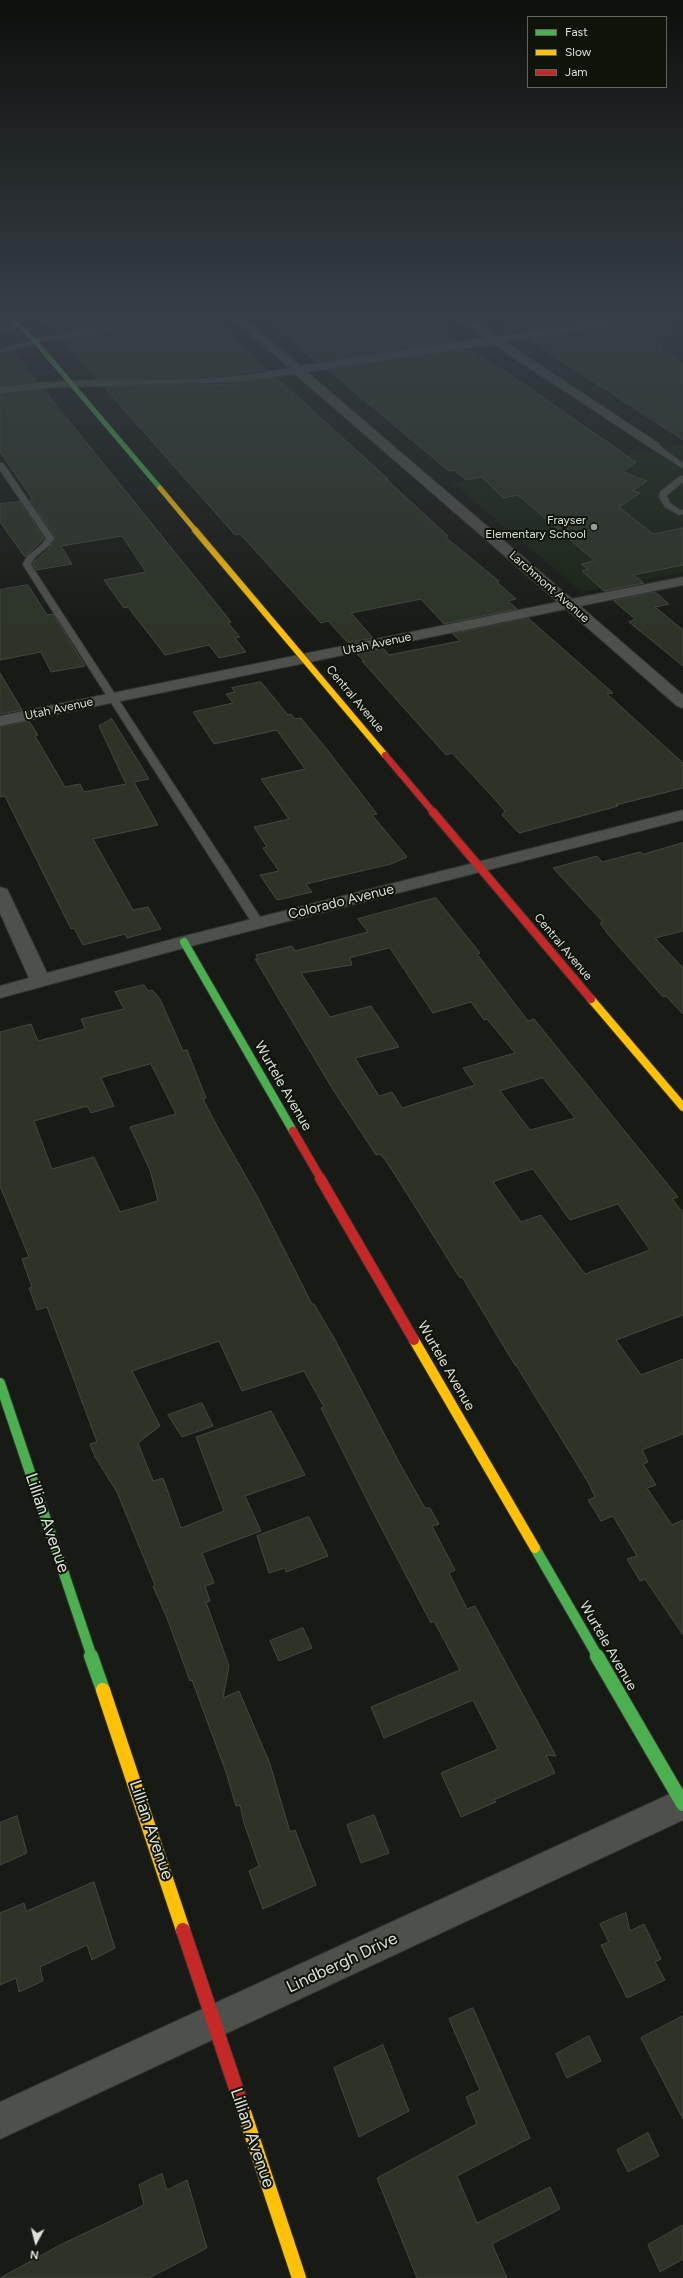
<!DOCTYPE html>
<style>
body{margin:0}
#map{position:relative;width:683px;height:2278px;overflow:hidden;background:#181b15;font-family:Figtree,sans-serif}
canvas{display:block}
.legend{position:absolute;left:527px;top:16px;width:140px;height:72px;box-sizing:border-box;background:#0e140a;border:1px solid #60665d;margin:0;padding:5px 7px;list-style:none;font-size:12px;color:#dce1d9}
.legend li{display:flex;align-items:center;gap:8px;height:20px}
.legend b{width:20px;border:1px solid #60665d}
.north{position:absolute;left:16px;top:2222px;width:40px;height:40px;-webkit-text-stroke:3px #0e140a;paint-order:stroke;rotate:187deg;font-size:11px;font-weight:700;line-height:16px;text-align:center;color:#dce1d9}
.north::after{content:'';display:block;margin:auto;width:14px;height:18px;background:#dce1d9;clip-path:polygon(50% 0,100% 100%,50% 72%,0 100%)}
</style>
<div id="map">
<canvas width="683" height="2278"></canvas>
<ul class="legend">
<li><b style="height:5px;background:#4caf50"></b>Fast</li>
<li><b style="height:5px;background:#ffc107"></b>Slow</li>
<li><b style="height:5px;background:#c62828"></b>Jam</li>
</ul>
<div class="north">N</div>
</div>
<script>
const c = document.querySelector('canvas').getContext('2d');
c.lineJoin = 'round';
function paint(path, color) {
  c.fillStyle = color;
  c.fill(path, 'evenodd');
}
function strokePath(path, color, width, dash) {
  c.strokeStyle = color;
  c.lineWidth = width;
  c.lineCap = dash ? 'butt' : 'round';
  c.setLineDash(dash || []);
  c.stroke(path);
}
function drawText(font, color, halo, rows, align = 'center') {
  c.font = font + ' Figtree,sans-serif';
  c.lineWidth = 4;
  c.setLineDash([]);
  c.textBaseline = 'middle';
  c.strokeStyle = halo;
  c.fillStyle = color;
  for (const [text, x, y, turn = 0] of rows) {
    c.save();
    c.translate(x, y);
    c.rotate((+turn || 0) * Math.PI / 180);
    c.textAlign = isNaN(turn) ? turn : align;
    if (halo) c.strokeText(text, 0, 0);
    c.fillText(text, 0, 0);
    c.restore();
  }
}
const built = new Path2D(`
 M683 445V572L582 592 452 483Z`);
const building = new Path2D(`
 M26 314H153L161 318 62 333Z
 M294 314H330L339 323 424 314 457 341 317 362 267 319Z
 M491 314H632L518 332Z
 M671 317 672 334 648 338 662 346H658L683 364V440L530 340Z
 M209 319 217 326H220L268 370 208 377 97 379 62 340Z
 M468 349 512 376 636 462 623 472 647 481 632 491 640 493 619 507 653 534 683 528V565L633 575 644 583 604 591 582 571 588 569 581 564 595 561 518 495 503 498 482 477 466 480 454 470 449 471 328 370Z
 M12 351 30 372 37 382 0 385V354Z
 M277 378 388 479H386L448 536 445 537 499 581H496L516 599 508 601 517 609 444 624 421 599 351 613 373 638 348 643 328 621 321 623 240 534 235 535 104 387 238 384Z
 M44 390 220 608 231 622 228 623 240 637 235 638 246 652 219 658 209 645 165 655 128 607 124 608 104 580 146 572 122 536 61 546 72 564 36 570 33 565 34 562 50 547 55 537 30 500H33L0 452V394Z
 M20 502 44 538 25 557 0 522V504Z
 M28 585 47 615 53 614 85 666 51 672 41 652 0 660V590Z
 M655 592 669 604 655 607 683 630V666L629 622 635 619 614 601Z
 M528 618 613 693 607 694 683 763V788L616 805 618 806 519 833 502 815 505 811 490 794 452 753 446 755 362 661H364L357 654 383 648 389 655 460 641 453 634Z
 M0 673 22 710 0 714Z
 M261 682 288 715 291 714 295 719 301 718 325 747 377 814 372 815 407 857 391 864 306 884 312 892 277 900 260 875 279 871 263 848 267 847 254 827 289 819 261 779 305 769 277 730 214 744 193 712 233 703 226 694 235 692 232 688Z
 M112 719 149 779 134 782 158 825 93 839 133 910 148 907 161 929 127 938 125 934 83 945 74 928 71 929 5 796 0 797V727L29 721 38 735 35 736 65 787 80 784 84 792 126 784 99 726Z
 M683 843V931L655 938 683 968V1014L666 996 663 997 607 933 600 923 603 922 553 868 597 856 602 862 640 852 643 854Z
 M436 898 480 953 477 954 528 1021 534 1019 678 1197 672 1199 683 1213V1315L616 1340 641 1375 683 1359V1434L642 1450 648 1462 643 1464 656 1485 647 1488 672 1525 683 1520V1635L645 1579 640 1581 627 1559 637 1556 613 1516 601 1521 588 1500 595 1497 588 1482 516 1365H515L462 1277 460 1278 387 1162 380 1154 376 1155 332 1088 255 959H258L256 955 292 946 295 951 368 932 358 919ZM390 948 433 1013 471 1002 484 1020 487 1019 515 1053 463 1068 475 1085 402 1108 392 1092 379 1096 355 1058 399 1047 371 1006 330 1017 301 973 352 965 350 958ZM543 1078 575 1118 530 1130 500 1091ZM533 1169 570 1220 618 1204 650 1250 585 1274 541 1215 521 1222 493 1182Z
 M144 985 148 991 152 990 160 999 183 1051 187 1050 206 1098 203 1099 217 1126 257 1196 312 1304H314L334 1338 400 1464 425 1508H430L439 1524 432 1526 455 1570 449 1573 467 1609 475 1606 556 1756 546 1755 555 1773 494 1800 496 1802 461 1817 441 1773 498 1749 473 1700 384 1738 371 1707 460 1670 434 1621 431 1623 371 1508 321 1408 324 1407 304 1371 242 1391 219 1341 132 1371 160 1426 138 1443 153 1481 163 1478 181 1528 224 1511 196 1437 271 1411 305 1475 245 1496 261 1531 202 1553 214 1583 205 1586 210 1601 206 1602 229 1666 223 1698 239 1691 270 1764 290 1832 295 1830 316 1885 263 1909 249 1871 259 1866 244 1823 240 1805 236 1806 226 1772 192 1680 190 1681 167 1618 153 1586 155 1585 117 1492 95 1457 90 1444 97 1442 47 1307 37 1310 29 1288 32 1287 22 1259 29 1257 0 1186V1032L31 1024 38 1041 85 1029 81 1019 124 1009 115 992ZM151 1064 176 1114 130 1127 150 1170 158 1201 120 1212 94 1157 52 1169 34 1121 87 1106 91 1113 114 1106 101 1078Z
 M202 1403 213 1426 182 1437 168 1415Z
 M309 1517 328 1556 286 1572 285 1568 269 1573 257 1536Z
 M303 1628 312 1648 279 1661 270 1641Z
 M374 1815 389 1853 361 1863 347 1825Z
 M17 1816 27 1853 0 1865V1823Z
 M94 1882 115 1948 92 1960 87 1945 40 1967 43 1981 19 1992 16 1978 0 1985V1913L24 1903 26 1911Z
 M626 1913 630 1931 644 1924 661 1959 655 1962 665 1980 627 1998 601 1945 609 1942 600 1924Z
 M473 2008 530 2138 457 2176 477 2223 550 2187 560 2209 492 2244 507 2278H417L377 2178 477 2124 466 2097 480 2090 449 2019Z
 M683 2016V2119L641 2038Z
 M589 2036 601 2061 567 2078 556 2054Z
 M383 2045 409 2111 359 2137 334 2068Z
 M648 2133 659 2156 628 2172 617 2150Z
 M162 2174 167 2190 187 2180 207 2248 149 2278H0L60 2245 144 2205 139 2185Z
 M683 2225V2259L660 2272 648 2245Z`);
const lane = new Path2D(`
 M200 314H218L40 342 0 353V349L35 339Z
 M20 324 22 327 0 333V329Z
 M651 444H657L683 463V468L651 448Z
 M0 463H3L54 538C49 550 34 553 31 565L264 923 262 925H254L252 923 23 565C26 552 41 550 46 538L0 470Z
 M680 476H683V482L667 495V497L670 503 680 510H683V514L679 515 665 507 659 497 660 492Z`);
const street = new Path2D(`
 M228 314H240L300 366 485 338 451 314H463L497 337 644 314H672L667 317 505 342 658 443 660 446 658 449 654 450 493 344 307 372 572 599 683 577V585L580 606 683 695V708L677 706 566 609 0 726V716L558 602 295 374 238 382 59 387 0 393V387C79 376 158 383 238 376 255 374 272 371 289 368Z
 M683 810V820L191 946 0 998V986L29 978 0 913V887L7 889 9 893 47 973 177 938Z
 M683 1788V1820L0 2139V2102Z`);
const fastFar3 = new Path2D(`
 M0 315 20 326 35 341 160 488`);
const fastFar2 = new Path2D(`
 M184 942 293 1131`);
const fastFar1 = new Path2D(`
 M0 1383 92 1657
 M535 1548 598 1657`);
const fast = new Path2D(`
 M91 1656 103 1690
 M597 1656 683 1804`);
const slowFar4 = new Path2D(`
 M160 488 196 531`);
const slowFar3 = new Path2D(`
 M195 530 385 755`);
const slowFar2 = new Path2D(`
 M591 999 683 1107`);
const slowFar1 = new Path2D(`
 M414 1340 535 1548`);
const slow = new Path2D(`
 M103 1690 183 1930
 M243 2109 299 2278`);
const jamFar3 = new Path2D(`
 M385 755 434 813`);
const jamFar2 = new Path2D(`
 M433 812 591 999
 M293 1131 321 1179`);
const jamFar1 = new Path2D(`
 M320 1178 414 1340`);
const jam = new Path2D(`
 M183 1930 243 2109`);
const markers = [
 [594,527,4,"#979c94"]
];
const farPoinames = [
 ["Frayser",586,520],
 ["Elementary School",586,534]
];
const farStreetnames = [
 ["Larchmont Avenue",549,587,41],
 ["Utah Avenue",377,644,-12],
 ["Central Avenue",355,699,50],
 ["Utah Avenue",59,709,-12],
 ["Central Avenue",563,947,50]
];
const streetNames = [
 ["Colorado Avenue",341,902,-14],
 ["Wurtele Avenue",283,1086,60],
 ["Wurtele Avenue",446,1366,60],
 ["Wurtele Avenue",608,1646,60]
];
const nearStreetnames = [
 ["Lillian Avenue",47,1523,71],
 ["Lillian Avenue",151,1830,71],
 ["Lindbergh Drive",342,1963,-25],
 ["Lillian Avenue",252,2138,71]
];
paint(built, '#1b2415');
paint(building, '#2d3427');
strokePath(building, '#454742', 1);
strokePath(lane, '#323531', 2);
strokePath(street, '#323531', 2);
strokePath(fastFar3, '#323531', 6);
strokePath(fastFar2, '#323531', 10);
strokePath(fastFar1, '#323531', 12);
strokePath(fast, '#323531', 16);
strokePath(slowFar4, '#323531', 6);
strokePath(slowFar3, '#323531', 8);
strokePath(slowFar2, '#323531', 10);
strokePath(slowFar1, '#323531', 12);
strokePath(slow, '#323531', 16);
strokePath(jamFar3, '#323531', 8);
strokePath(jamFar2, '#323531', 10);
strokePath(jamFar1, '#323531', 12);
strokePath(jam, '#323531', 16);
paint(lane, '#4e504b');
paint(street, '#4e504b');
strokePath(fastFar3, '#4caf50', 5);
strokePath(fastFar2, '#4caf50', 8);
strokePath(fastFar1, '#4caf50', 10);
strokePath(fast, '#4caf50', 14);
strokePath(slowFar4, '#ffc107', 5);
strokePath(slowFar3, '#ffc107', 6);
strokePath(slowFar2, '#ffc107', 8);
strokePath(slowFar1, '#ffc107', 10);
strokePath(slow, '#ffc107', 14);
strokePath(jamFar3, '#c62828', 6);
strokePath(jamFar2, '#c62828', 8);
strokePath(jamFar1, '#c62828', 10);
strokePath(jam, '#c62828', 14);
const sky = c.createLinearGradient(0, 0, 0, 633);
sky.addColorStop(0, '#0d0f0c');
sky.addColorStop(0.5, '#373f46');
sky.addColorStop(1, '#373f4600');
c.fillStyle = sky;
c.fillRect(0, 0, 683, 633);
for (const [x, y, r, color] of markers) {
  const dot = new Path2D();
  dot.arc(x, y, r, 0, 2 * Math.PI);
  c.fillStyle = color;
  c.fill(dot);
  strokePath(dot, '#0e140a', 1.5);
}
drawText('12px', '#dce1d9', '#0e140a', farPoinames, 'right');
drawText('12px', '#dce1d9', '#0e140a', farStreetnames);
drawText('14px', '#dce1d9', '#0e140a', streetNames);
drawText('17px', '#dce1d9', '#0e140a', nearStreetnames);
</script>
